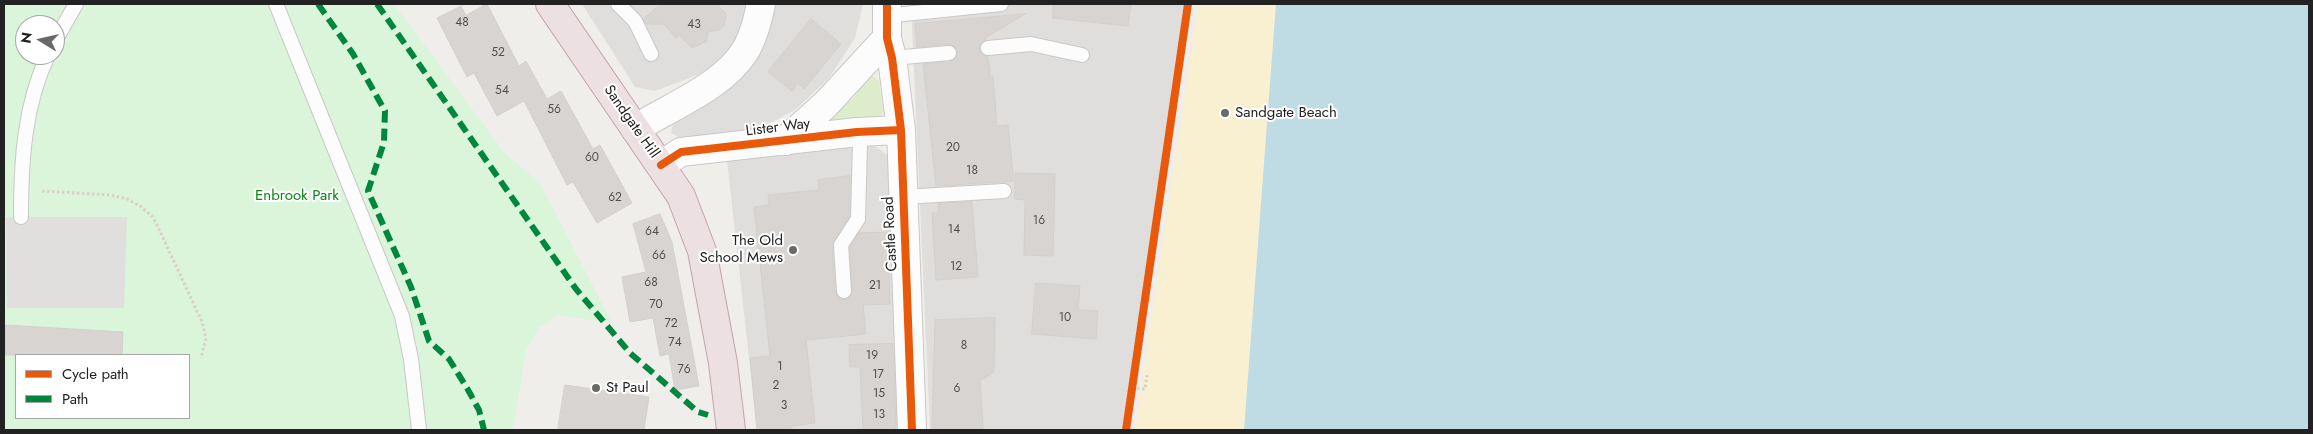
<!DOCTYPE html>
<style>
body{margin:0}
#map{position:relative;width:2313px;height:434px;overflow:hidden;background:#f0eeeb;font-family:Jost,sans-serif}
canvas{display:block}
.frame{position:absolute;inset:0;border:5px solid #222;pointer-events:none}
.legend{position:absolute;left:15px;top:354px;width:175px;height:65px;box-sizing:border-box;background:#fff;border:1px solid #a7a7a7;margin:0;padding:6px 9px;list-style:none;font-size:15px;color:#222}
.legend li{display:flex;align-items:center;gap:10px;height:25px}
.legend b{width:25px;border:1px solid #a7a7a7}
.north{position:absolute;left:15px;top:15px;width:50px;height:50px;box-sizing:border-box;background:#fff;border:1px solid #a7a7a7;border-radius:50%;rotate:279deg;font-size:14px;font-weight:700;line-height:20px;text-align:center;color:#222}
.north::after{content:'';display:block;margin:auto;width:18px;height:22px;background:#6a6968;clip-path:polygon(50% 0,100% 100%,50% 72%,0 100%)}
</style>
<div id="map">
<canvas width="2313" height="434"></canvas>
<div class="frame"></div>
<ul class="legend">
<li><b style="height:6px;background:#e8590c"></b>Cycle path</li>
<li><b style="height:6px;background:#00873e"></b>Path</li>
</ul>
<div class="north">N</div>
</div>
<script>
const c = document.querySelector('canvas').getContext('2d');
c.lineJoin = 'round';
function paint(path, color) {
  c.fillStyle = color;
  c.fill(path, 'evenodd');
}
function strokePath(path, color, width, dash) {
  c.strokeStyle = color;
  c.lineWidth = width;
  c.lineCap = dash ? 'butt' : 'round';
  c.setLineDash(dash || []);
  c.stroke(path);
}
function drawText(font, color, halo, rows, align = 'center') {
  c.font = font + ' Jost,sans-serif';
  c.lineWidth = 4;
  c.setLineDash([]);
  c.textBaseline = 'middle';
  c.strokeStyle = halo;
  c.fillStyle = color;
  for (const [text, x, y, turn = 0] of rows) {
    c.save();
    c.translate(x, y);
    c.rotate((+turn || 0) * Math.PI / 180);
    c.textAlign = isNaN(turn) ? turn : align;
    if (halo) c.strokeText(text, 0, 0);
    c.fillText(text, 0, 0);
    c.restore();
  }
}
const residential = new Path2D(`
 M582 4H749L744 32 711 70 655 91 635 87Z
 M764 4H863L855 38 830 77 795 110 759 129 688 142 671 133 676 110 737 74Z
 M911 4H1185L1123 430H930Z
 M868 141 889 156 899 430H757L727 160Z`);
const grass = new Path2D(`
 M874 77 879 81 883 111 880 119 829 122 832 115 854 98 867 78Z`);
const sand = new Path2D(`
 M1198 4H1423L1376 430H1135Z`);
const park = new Path2D(`
 M4 4H394L504 152 540 183 612 323 558 315 539 328 526 349 513 430H4ZM25 25H55V55H25ZM16 355H189V418H16Z`);
const parking = new Path2D(`
 M6 217H127L124 308H7Z`);
const water = new Path2D(`
 M1276 4H2309V430H1244Z`);
const building = new Path2D(`
 M487 4 519 66 526 61 547 99 561 91 593 149 600 145 632 203 597 223 573 182 567 185 524 101 497 116 474 73 467 77 437 18 461 6 466 15Z
 M661 4H717L726 14 724 26 719 30 708 32 707 41 692 48 679 35 676 38 664 24H646L644 19Z
 M1054 4H1131L1128 26 1053 18Z
 M1025 14 987 37 979 48 981 53 988 57 990 76H993L997 126 1008 125 1014 181 936 186 923 64 950 62 957 57 958 52 956 48 949 44 917 47 915 24Z
 M811 19 841 44 804 89 798 83 792 91 768 72Z
 M1016 173 1055 174 1053 256 1024 255 1025 200 1015 199Z
 M850 176 849 216 832 245 835 292 840 299 844 300 852 294 850 247 859 233 887 232 890 304 863 305 866 334 806 340 815 423 791 426V430H757L750 358 770 356 754 207 769 205 768 195 819 190 818 180Z
 M972 202 978 277 936 280 932 213H938V204Z
 M660 214 672 242 699 386 675 390 669 354 660 356 653 318 630 322 622 277 646 272 633 224Z
 M1036 283 1080 286 1078 310 1098 311 1096 339 1032 334Z
 M995 318 994 372 980 381 983 430H932L935 320Z
 M4 325 123 332 122 355H4Z
 M893 344 896 430H863L860 367H850L849 345Z
 M565 385 649 397 644 430H558Z`);
const path = new Path2D(`
 M42 191 110 195 127 199 140 206 152 216 157 225 202 322 206 338 201 358
 M1132 388 1145 389 1147 375`);
const lane = new Path2D(`
 M276 4 402 316 411 359 419 430
 M618 4 635 21 651 54
 M885 16 1001 4
 M55 41 76 4
 M988 48 1031 44 1082 55
 M892 58 949 53
 M903 197 1004 191
 M21 217C21 162 24 106 48 55
 M844 291 841 245 858 219 860 143 857 132`);
const street = new Path2D(`
 M887 4V38L892 58 901 130 912 430
 M635 129C669 107 723 87 745 51 753 38 758 19 761 4
 M785 141 826 104 887 38
 M661 165 681 152 857 132 901 130`);
const highway = new Path2D(`
 M550 4 681 196 702 251 723 363 731 430`);
const quiet = new Path2D(`
 M318 4 353 54 385 111 384 142 368 191 411 287 429 341 449 359 467 388 479 410 484 430
 M377 4 576 289 630 353 698 412 708 415`);
const cycleway = new Path2D(`
 M887 4V38L892 58 901 130 912 430
 M661 165 681 152 857 132 901 130
 M1126 430 1188 4`);
const markers = [
 [1225,113,5,"#6a6968"],
 [793,250,5,"#6a6968"],
 [596,388,5,"#6a6968"]
];
const numberNames = [
 ["48",462,23],
 ["43",694,25],
 ["52",498,53],
 ["54",502,91],
 ["56",554,110],
 ["20",953,148],
 ["60",592,158],
 ["18",972,171],
 ["62",615,198],
 ["16",1039,221],
 ["14",954,230],
 ["64",652,232],
 ["66",659,256],
 ["12",956,267],
 ["68",651,283],
 ["21",875,286],
 ["70",656,305],
 ["10",1065,318],
 ["72",671,324],
 ["74",675,343],
 ["8",964,346],
 ["19",872,356],
 ["1",780,367],
 ["76",684,370],
 ["17",878,375],
 ["2",776,386],
 ["6",957,389],
 ["15",879,394],
 ["3",784,406],
 ["13",879,415]
];
const poiNames = [
 ["Sandgate Beach",1235,113],
 ["The Old",783,241,"right"],
 ["School Mews",783,258,"right"],
 ["St Paul",606,388]
];
const streetNames = [
 ["Sandgate Hill",631,122,55],
 ["Lister Way",778,128,-7],
 ["Castle Road",891,234,-93]
];
const parkNames = [
 ["Enbrook Park",297,196]
];
paint(residential, '#dfdedc');
paint(grass, '#ddeccb');
paint(sand, '#f8f0d0');
paint(park, '#daf5da');
paint(parking, '#e0dfde');
paint(water, '#bfdbe3');
paint(building, '#d7d4d2');
strokePath(building, '#d3d0cc', 1);
strokePath(lane, '#c9c8c7', 16);
strokePath(street, '#c9c8c7', 30);
strokePath(highway, '#c5a2ac', 30);
strokePath(path, '#dccecd', 3, [2.5, 2.5]);
strokePath(lane, '#fdfcfc', 14);
strokePath(street, '#fdfcfc', 28);
strokePath(highway, '#ece0e2', 28);
strokePath(quiet, '#00873e', 6, [12, 6]);
strokePath(cycleway, '#e8590c', 8);
for (const [x, y, r, color] of markers) {
  const dot = new Path2D();
  dot.arc(x, y, r, 0, 2 * Math.PI);
  c.fillStyle = color;
  c.fill(dot);
  strokePath(dot, '#fff', 2);
}
drawText('12px', '#4f4e4e', null, numberNames);
drawText('15px', '#222', '#fff', poiNames, 'left');
drawText('15px', '#222', '#fff', streetNames);
drawText('15px', '#0c8416', '#fff', parkNames);
</script>
